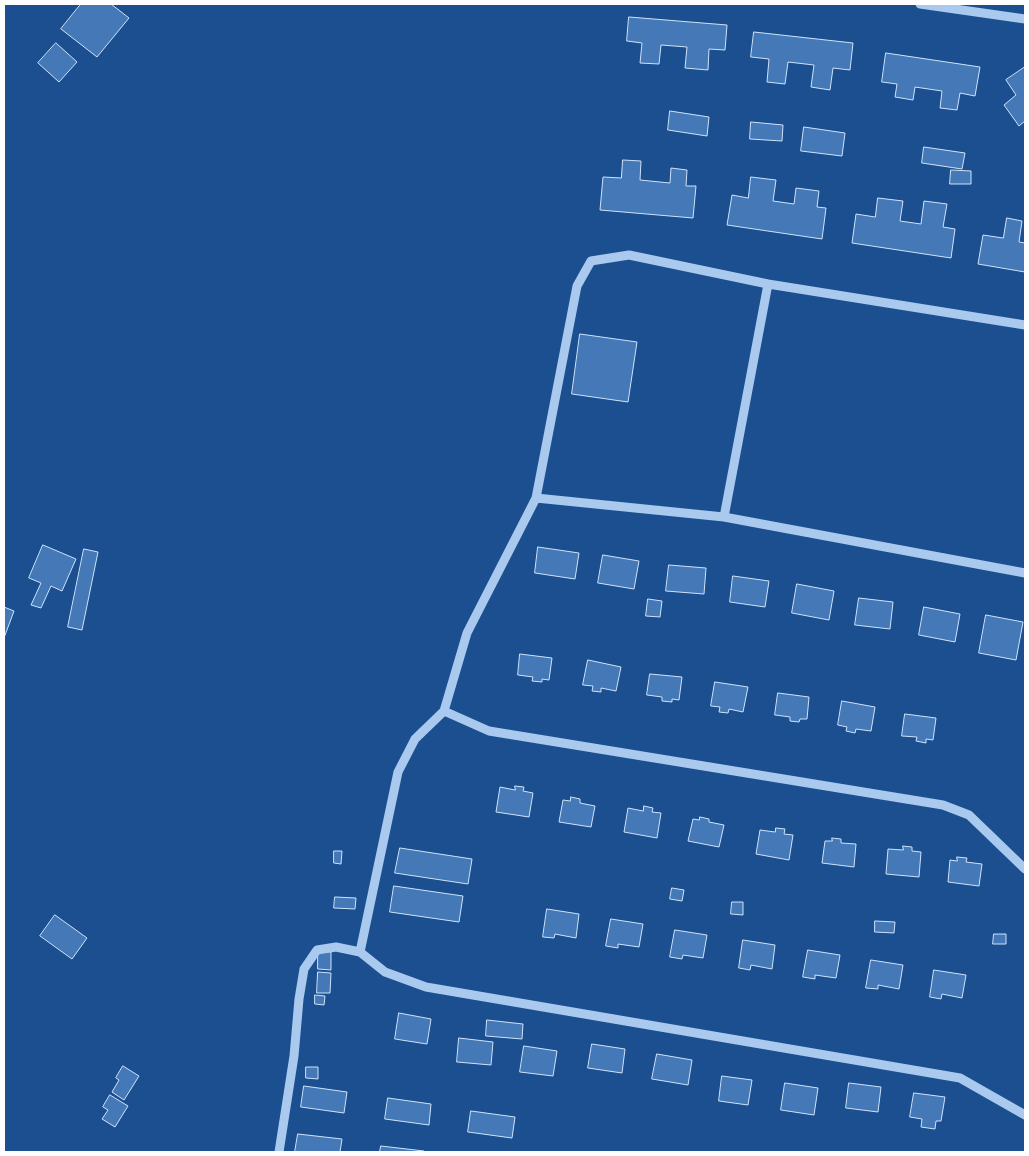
<!DOCTYPE html>
<style>
body{margin:0}
#map{position:relative;width:1029px;height:1156px;overflow:hidden;background:#1b4f8f;font-family:Mulish,sans-serif}
canvas{display:block}
.frame{position:absolute;inset:0;border:5px solid #fff;pointer-events:none}
</style>
<div id="map">
<canvas width="1029" height="1156"></canvas>
<div class="frame"></div>
</div>
<script>
const c = document.querySelector('canvas').getContext('2d');
c.lineJoin = 'round';
function paint(path, color) {
  c.fillStyle = color;
  c.fill(path, 'evenodd');
}
function strokePath(path, color, width, dash) {
  c.strokeStyle = color;
  c.lineWidth = width;
  c.lineCap = dash ? 'butt' : 'round';
  c.setLineDash(dash || []);
  c.stroke(path);
}
const building = new Path2D(`
 M81 4H111L129 18 97 57 61 29Z
 M629 17 727 25 725 50 709 49 708 70 685 68 687 47 661 45 659 64 640 63 642 43 627 41Z
 M754 32 853 43 850 70 833 68 830 90 811 87 814 65 788 62 785 84 767 82 769 59 751 57Z
 M56 43 77 62 59 82 38 63Z
 M886 53 980 67 975 96 960 93 957 110 940 108 942 91 915 87 913 100 895 97 897 84 882 82Z
 M1025 67V121L1019 126 1004 105 1016 95 1006 80Z
 M670 111 709 117 707 136 668 130Z
 M751 122 783 125 782 141 750 139Z
 M804 127 845 133 842 156 801 151Z
 M924 147 965 153 962 169 922 163Z
 M623 160 641 161 640 180 670 183 671 168 687 170 686 186H696L693 218 600 210 603 177 621 178Z
 M951 170 971 171V184H950Z
 M751 177 776 180 773 201 794 204 796 188 819 191 817 207 826 208 822 239 727 225 732 195 748 198Z
 M878 198 903 201 900 221 921 224 924 201 947 204 943 227 955 229 951 258 852 243 856 214 875 217Z
 M1007 218 1022 221 1019 242 1025 243V272L978 264 983 235 1003 238Z
 M580 334 637 342 628 402 572 394Z
 M43 545 76 559 62 591 51 586 41 608 31 605 41 583 29 578Z
 M538 547 579 553 575 579 535 573Z
 M84 549 98 552 82 630 68 627Z
 M603 555 639 561 634 589 598 583Z
 M669 565 706 568 704 594 666 591Z
 M733 576 769 581 765 607 730 602Z
 M797 584 834 591 829 620 792 613Z
 M859 598 893 602 890 629 855 625Z
 M648 599 662 601 660 617 646 616Z
 M4 607 14 611 4 638Z
 M924 607 960 614 955 642 919 635Z
 M986 615 1023 622 1016 660 979 653Z
 M520 654 552 658 549 680 542 679V682L532 681 533 677 518 675Z
 M588 660 621 667 616 691 601 688V692L592 691 593 686 583 685Z
 M650 674 682 677 679 700 672 699V702L662 701V697L647 695Z
 M715 682 748 687 743 712 729 709 728 713 719 712 720 707 711 706Z
 M778 693 809 697 807 719H800L799 722 790 721V717L775 715Z
 M842 701 875 707 871 731 856 729 855 733 846 731 847 727 838 725Z
 M905 714 936 718 933 740 926 739V743L916 741 917 737 902 736Z
 M515 786 524 787 523 791 533 793 529 817 496 812 500 787 515 790Z
 M571 797 580 799V803L595 806 591 827 559 822 563 800 570 801Z
 M644 806 653 808 652 812 661 813 657 838 624 832 628 808 643 811Z
 M700 817 709 819V822L724 825 719 847 688 841 693 819 699 820Z
 M776 828 785 829 784 834 793 835 789 860 756 854 760 830 775 832Z
 M832 838 841 839V843L856 844 854 867 822 863 825 841H832Z
 M903 846 912 847V851L921 852 919 877 886 874 888 849 903 850Z
 M400 848 472 859 468 884 395 873Z
 M334 851H342L341 864 334 863Z
 M957 857 967 858 966 862 982 864 979 886 948 882 950 860 957 861Z
 M394 886 463 896 459 922 390 912Z
 M672 888 684 890 682 901 670 899Z
 M335 897 356 898 355 909 334 908Z
 M732 902H743V915L731 914Z
 M547 909 579 914 576 938 555 934 554 938 543 937Z
 M55 915 87 938 72 959 40 936Z
 M611 919 643 924 639 947 618 944V948L606 946Z
 M875 921 895 922 894 933 875 932Z
 M675 930 707 935 703 958 683 955 682 959 670 957Z
 M994 934H1006V944H993Z
 M743 940 775 945 772 969 751 965 750 970 739 968Z
 M808 950 840 955 836 978 815 975V979L803 977Z
 M318 951 331 952V970L318 969Z
 M871 960 903 965 899 989 878 985V989L866 988Z
 M934 970 966 975 962 998 942 994 941 999 930 997Z
 M318 972 331 973 330 993H317Z
 M315 995 325 996 324 1005 315 1004Z
 M399 1013 431 1019 427 1044 395 1039Z
 M487 1020 523 1024 522 1039 486 1036Z
 M459 1038 493 1042 491 1065 457 1062Z
 M592 1044 625 1049 622 1073 588 1068Z
 M524 1046 557 1051 553 1076 520 1072Z
 M657 1054 692 1060 688 1085 652 1079Z
 M123 1066 139 1076 124 1100 112 1092 119 1080 116 1078Z
 M306 1067H318V1079L306 1078Z
 M722 1076 752 1080 748 1105 719 1101Z
 M785 1083 818 1088 814 1115 781 1110Z
 M849 1083 881 1087 878 1112 846 1108Z
 M304 1086 347 1092 344 1113 301 1107Z
 M914 1093 945 1097 941 1121H936L935 1129 921 1127 922 1119 910 1117Z
 M110 1095 128 1106 115 1127 102 1119 108 1110 103 1107Z
 M388 1098 431 1104 429 1125 385 1119Z
 M471 1111 515 1117 512 1138 468 1132Z
 M298 1134 342 1139 340 1152H295Z
 M381 1146 424 1151V1152H380Z`);
const minor = new Path2D(`
 M920 4 1025 19
 M768 284 629 255 591 261 577 286 536 498 467 633 444 711 415 739 398 772 360 952 385 972 426 987 960 1078 1025 1115
 M1025 325 768 284 724 517 1025 573
 M536 498 724 517
 M444 711 489 731 943 805 969 815 1025 869
 M279 1152 294 1056 299 999 304 969 317 950 336 947 360 952`);
paint(building, '#4478b7');
strokePath(building, '#cfe3fa', 1);
strokePath(minor, '#a9c9ee', 9);
</script>
